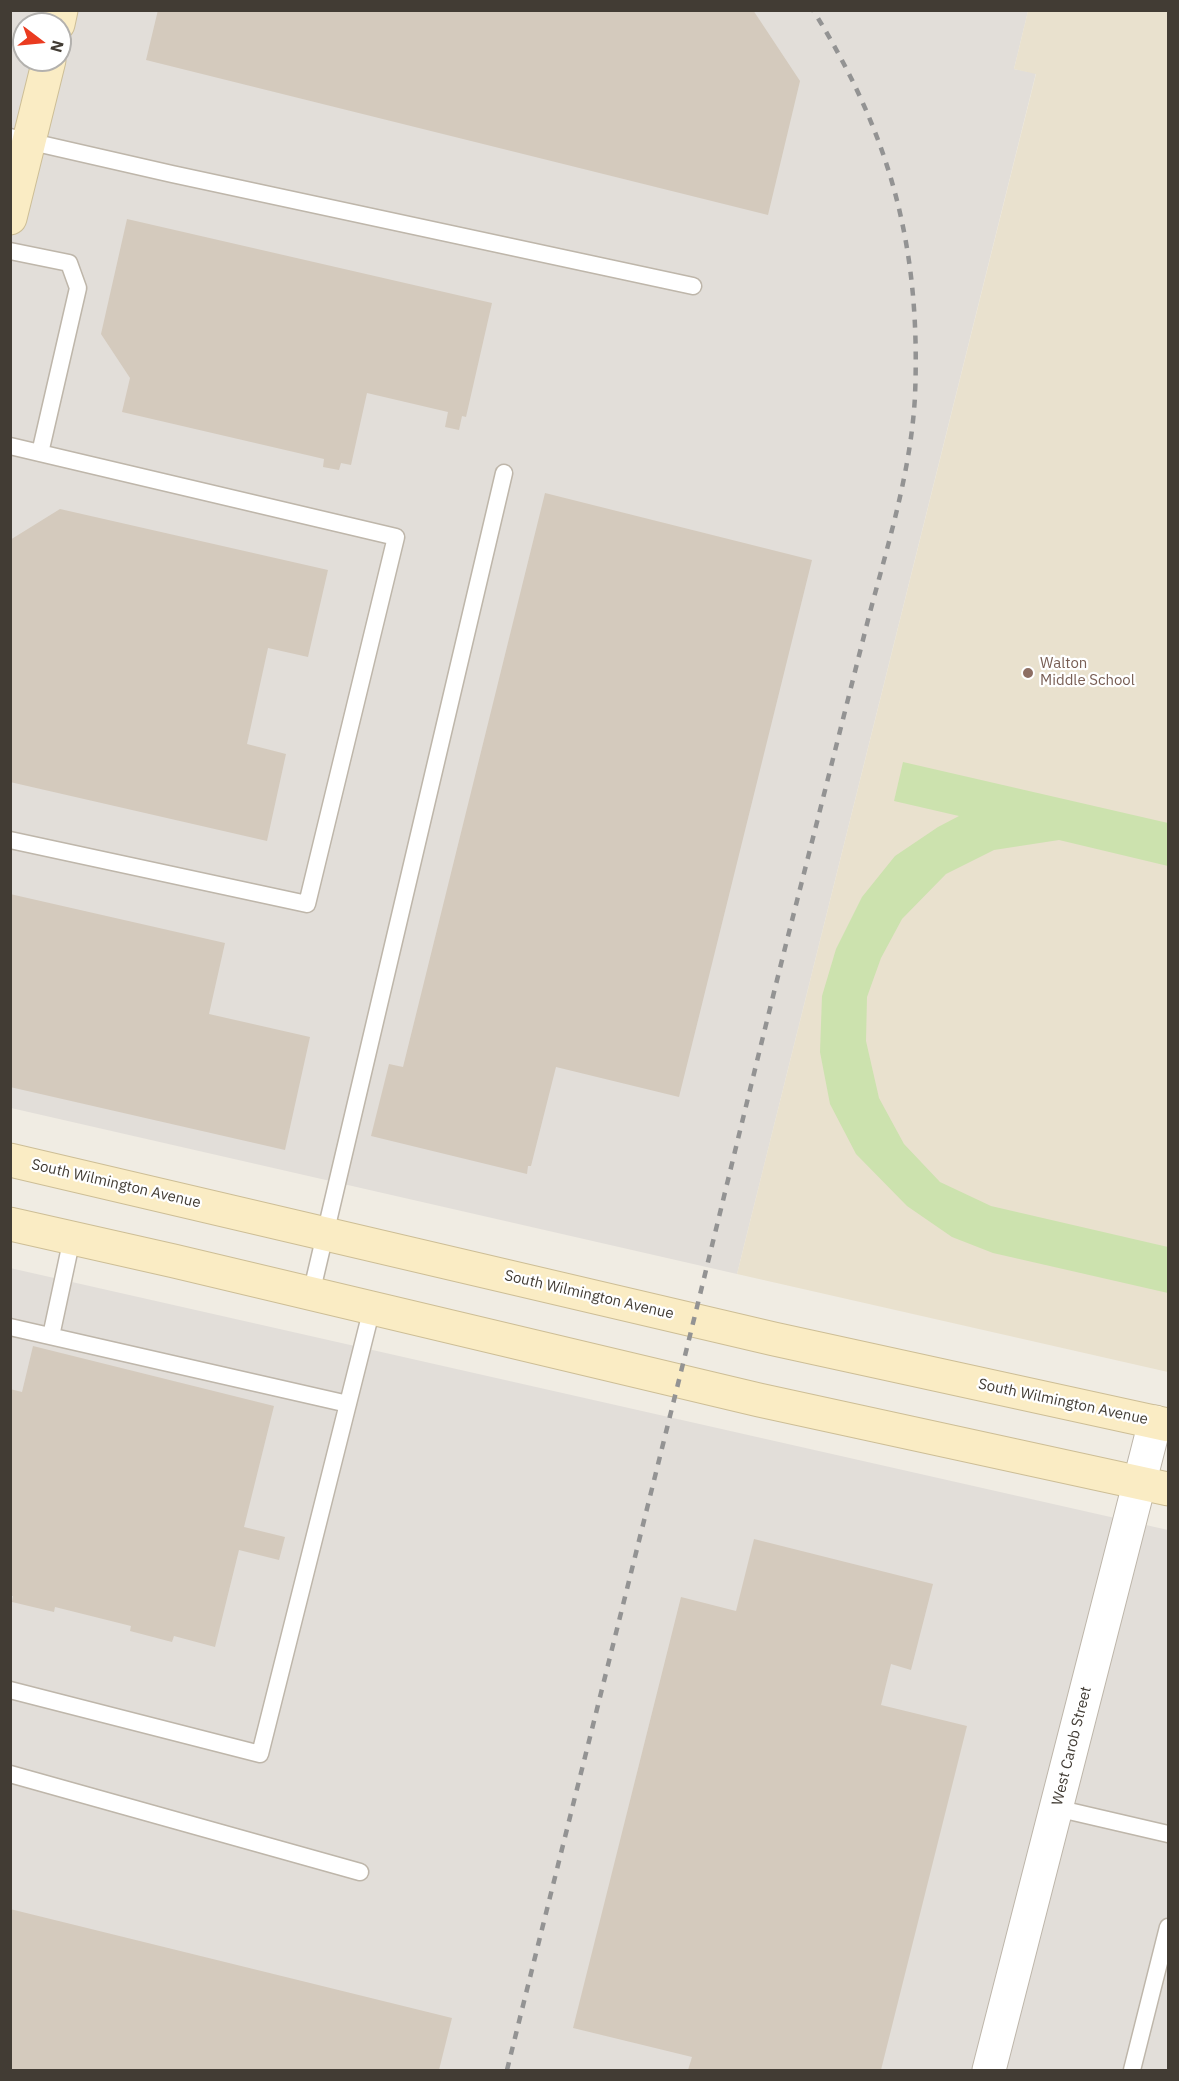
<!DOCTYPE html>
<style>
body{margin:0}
#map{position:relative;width:1179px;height:2081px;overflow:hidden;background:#f0ece3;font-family:"IBM Plex Sans",sans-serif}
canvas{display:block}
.frame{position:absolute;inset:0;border:12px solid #423c34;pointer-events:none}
.north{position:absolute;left:12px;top:12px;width:60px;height:60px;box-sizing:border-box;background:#fff;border:2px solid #b3b1ae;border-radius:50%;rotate:106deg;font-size:16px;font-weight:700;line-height:24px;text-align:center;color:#423c34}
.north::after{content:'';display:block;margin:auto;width:21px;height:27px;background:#ea3b20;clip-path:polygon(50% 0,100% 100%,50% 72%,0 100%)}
</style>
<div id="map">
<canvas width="1179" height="2081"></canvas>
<div class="frame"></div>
<div class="north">N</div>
</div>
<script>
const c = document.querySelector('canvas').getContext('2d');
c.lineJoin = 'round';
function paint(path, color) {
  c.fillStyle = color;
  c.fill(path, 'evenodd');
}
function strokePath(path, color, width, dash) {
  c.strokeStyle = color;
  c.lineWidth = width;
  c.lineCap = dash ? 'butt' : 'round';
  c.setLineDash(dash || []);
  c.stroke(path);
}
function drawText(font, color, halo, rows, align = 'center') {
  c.font = font + ' "IBM Plex Sans",sans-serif';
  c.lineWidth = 4.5;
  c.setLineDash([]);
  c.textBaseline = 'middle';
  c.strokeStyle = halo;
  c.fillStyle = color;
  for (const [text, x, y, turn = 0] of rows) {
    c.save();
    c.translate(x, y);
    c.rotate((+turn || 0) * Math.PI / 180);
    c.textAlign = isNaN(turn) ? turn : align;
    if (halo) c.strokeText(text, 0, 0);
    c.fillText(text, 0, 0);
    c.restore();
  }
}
const industrial = new Path2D(`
 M11 11H1028L1014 69 1036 73 737 1274 11 1108ZM24 24H60V60H24Z
 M10 1268 1168 1530V2070H11Z`);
const education = new Path2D(`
 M1028 11H1168V1372L737 1274 1036 74 1014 69Z`);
const green = new Path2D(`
 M903 762 1168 823V866L1059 840 994 850 946 874 902 919 881 958 867 997 866 1041 879 1098 904 1144 940 1182 991 1206 1168 1247V1293L993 1253 952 1237 907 1206 856 1154 830 1104 820 1052 822 996 836 949 862 897 895 856 938 827 959 816 894 801Z`);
const building = new Path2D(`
 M158 10H753L800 81 768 215 146 60Z
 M127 219 492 303 466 417 462 416 459 430 445 427 448 412 367 393 351 465 341 463 339 470 323 467 324 459 122 412 130 378 101 334Z
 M545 493 812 560 679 1097 556 1067 531 1166H528L527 1174 371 1136 389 1064 403 1067Z
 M60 509 328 570 308 657 268 648 247 744 286 754 267 841 10 782V540Z
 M10 894 225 943 209 1014 310 1037 285 1150 10 1087Z
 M33 1346 274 1406 244 1527 285 1537 279 1560 239 1550 215 1647 174 1636 172 1642 130 1631 131 1626 55 1607 54 1612 12 1602 13 1596H10V1389L22 1392Z
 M754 1539 933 1584 911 1670 891 1664 881 1705 967 1726 881 2070H688L692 2057 573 2028 681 1597 736 1611Z
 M10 1909 452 2018 439 2070H10Z`);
const lane = new Path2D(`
 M10 137 172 174 693 286
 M10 251 69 263 78 288 40 453
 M10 446 396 537 307 904 10 840
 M311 1294 504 473
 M10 1327 348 1404
 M51 1336 72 1238
 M10 1690 260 1754 372 1308
 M10 1774 360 1872
 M1056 1808 1168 1834
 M1132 2070 1168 1927`);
const street = new Path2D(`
 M989 2070 1155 1422`);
const secondary = new Path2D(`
 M58 24 61 10
 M10 218 49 60
 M10 1160 774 1339 1168 1425
 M10 1224 174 1261 759 1400 1168 1489`);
const rail = new Path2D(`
 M507 2070C561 1852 616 1634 670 1416 709 1260 746 1104 785 948 813 838 841 727 869 616 888 544 911 471 915 396 921 248 891 136 813 10`);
const markers = [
 [1028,673,6,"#8d6e63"]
];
const educationNames = [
 ["Walton",1040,664],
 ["Middle School",1040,681]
];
const streetNames = [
 ["South Wilmington Avenue",116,1184,13],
 ["South Wilmington Avenue",589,1295,13],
 ["South Wilmington Avenue",1063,1402,12],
 ["West Carob Street",1072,1746,-76]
];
paint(industrial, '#e2ded9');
paint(education, '#e9e1ce');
paint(green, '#cce2ae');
paint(building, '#d4cabd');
strokePath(lane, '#beb6aa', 19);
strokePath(street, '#beb6aa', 35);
strokePath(secondary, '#cdbe96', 35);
strokePath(lane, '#fff', 16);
strokePath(street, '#fff', 33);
strokePath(secondary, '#faecc4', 33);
strokePath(rail, '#939393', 4.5, [8, 8]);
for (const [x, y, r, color] of markers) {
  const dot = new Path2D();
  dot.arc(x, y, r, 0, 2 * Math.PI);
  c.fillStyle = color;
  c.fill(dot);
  strokePath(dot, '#fff', 2);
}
drawText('15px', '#785e54', '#fff', educationNames, 'left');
drawText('15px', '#423c34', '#fff', streetNames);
</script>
